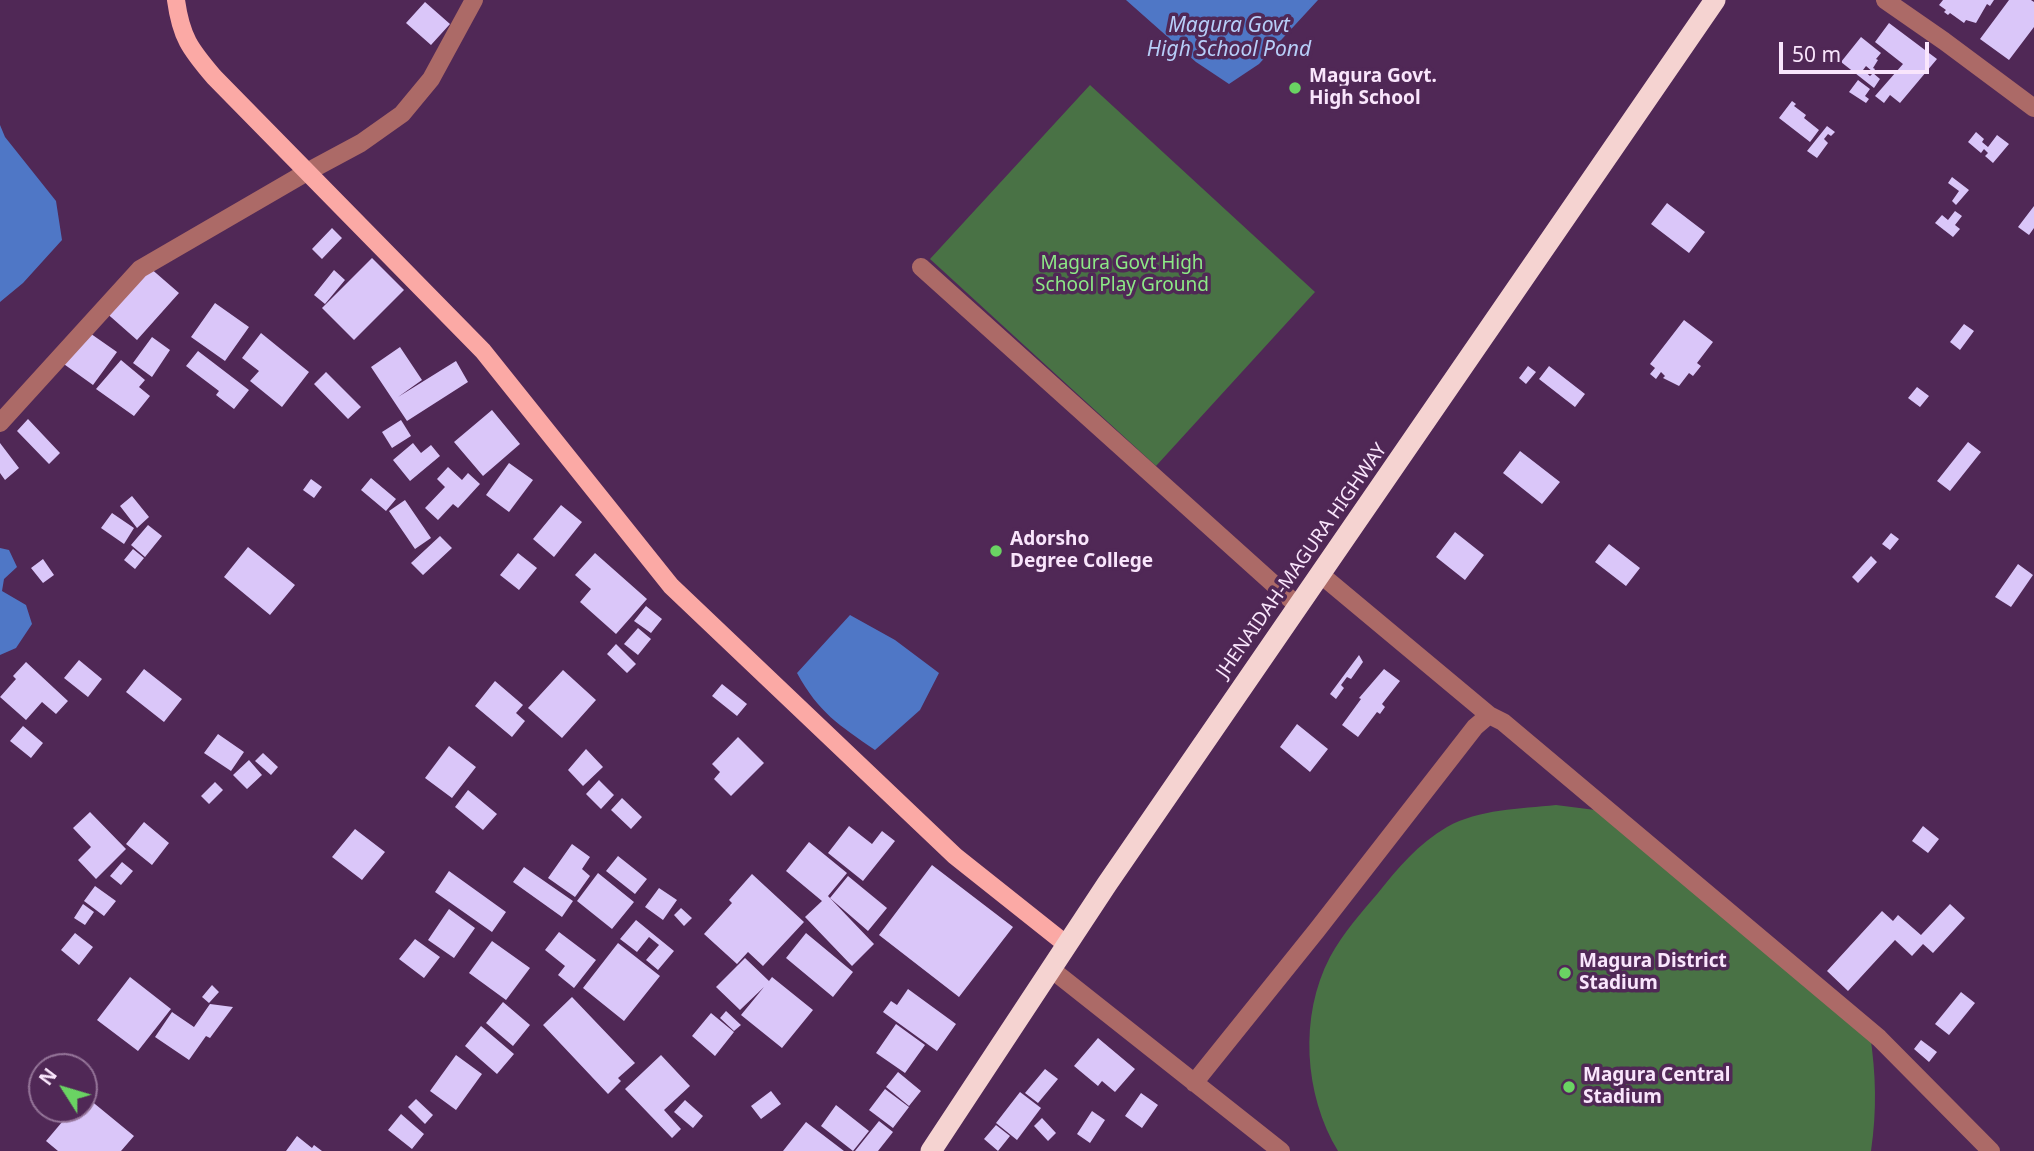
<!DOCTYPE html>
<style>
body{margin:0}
#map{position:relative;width:2034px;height:1151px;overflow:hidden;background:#502856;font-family:"Noto Sans",sans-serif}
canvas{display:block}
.north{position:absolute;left:28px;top:1053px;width:70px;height:70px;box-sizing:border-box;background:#502856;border:2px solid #947498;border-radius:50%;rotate:307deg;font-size:19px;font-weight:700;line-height:28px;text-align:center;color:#f9e5fc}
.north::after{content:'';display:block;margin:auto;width:24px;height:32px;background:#6ad363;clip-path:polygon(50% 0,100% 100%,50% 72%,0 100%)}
.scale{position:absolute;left:1779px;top:42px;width:150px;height:32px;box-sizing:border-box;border:4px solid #f9e5fc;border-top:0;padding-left:9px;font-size:21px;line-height:24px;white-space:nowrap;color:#f9e5fc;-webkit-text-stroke:5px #502856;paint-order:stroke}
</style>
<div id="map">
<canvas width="2034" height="1151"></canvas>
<div class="north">N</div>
<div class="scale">50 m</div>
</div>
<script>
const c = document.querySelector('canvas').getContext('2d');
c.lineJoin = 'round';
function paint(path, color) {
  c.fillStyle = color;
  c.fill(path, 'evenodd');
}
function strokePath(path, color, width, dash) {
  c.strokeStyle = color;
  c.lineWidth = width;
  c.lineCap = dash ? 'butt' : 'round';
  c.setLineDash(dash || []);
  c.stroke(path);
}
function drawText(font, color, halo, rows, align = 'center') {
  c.font = font + ' "Noto Sans",sans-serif';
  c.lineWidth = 7;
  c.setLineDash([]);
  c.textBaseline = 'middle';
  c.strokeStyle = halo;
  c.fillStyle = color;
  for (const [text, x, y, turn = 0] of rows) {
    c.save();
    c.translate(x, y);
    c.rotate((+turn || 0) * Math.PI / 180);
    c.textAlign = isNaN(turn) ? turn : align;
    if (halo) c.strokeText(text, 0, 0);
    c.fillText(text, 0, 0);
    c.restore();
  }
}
const green = new Path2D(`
 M1090 85 1315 292 1156 466 930 259Z
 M1556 805 1595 810 1870 1034C1876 1075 1877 1110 1871 1151H1338C1304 1095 1299 1016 1330 957 1343 933 1361 913 1378 893 1397 869 1419 843 1447 827 1479 809 1520 809 1556 805Z`);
const water = new Path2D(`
 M1126 0H1318L1259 64 1229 84 1196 62Z
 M0 125 5 137 56 201 62 240 23 283 0 302Z
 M0 548 9 550 17 567 4 579 2 591 26 605 32 624 16 648 0 655Z
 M850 615 895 640 939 673 920 710 875 750C839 725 819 713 797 673Z`);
const building = new Path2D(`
 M1943 0H1994L1990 6 1987 4 1976 23 1966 20 1964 23 1950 13 1948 15 1944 12 1946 10 1939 5Z
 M2009 0H2031L2034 2V27L2009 60 1980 39Z
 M425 2 450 24 431 45 406 23Z
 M1889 23 1937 59 1900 103 1890 95 1884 103 1875 96 1903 64 1875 42Z
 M1861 37 1881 53 1876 59 1878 60 1873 68 1875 69 1873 72 1866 66 1863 70 1870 76 1873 73 1880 79 1874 88 1841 62Z
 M1858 80 1870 89 1865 96 1869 99 1866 103 1849 92Z
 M1792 101 1796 104 1794 106 1806 115 1804 118 1819 130 1810 142 1779 118Z
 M1827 126 1835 132 1831 136 1828 134 1824 139 1828 143 1817 158 1807 151Z
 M1976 132 1984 139 1982 142 1988 147 1997 135 2009 144 1993 163 1985 156 1988 153 1984 149 1981 153 1968 142Z
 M1952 177 1969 190 1956 205 1952 201 1959 191 1948 183Z
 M1667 203 1705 232 1689 253 1651 224Z
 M2034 206V228L2029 235 2018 227Z
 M1955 211 1962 216 1955 225 1960 229 1953 237 1935 223 1942 215 1948 220Z
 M332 228 342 238 322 259 312 249Z
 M372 258 404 290 354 340 322 308Z
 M149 267 179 293 137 340 103 310Z
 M334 270 345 280 325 304 314 295Z
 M215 303 249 327 225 361 191 337Z
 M1684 320 1713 342 1697 363 1701 366 1693 376 1689 373 1679 386 1663 378 1665 376 1661 372 1656 379 1650 374 1655 368 1650 364Z
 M1964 324 1974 331 1960 350 1950 342Z
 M84 329 117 352 93 385 61 362Z
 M261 333 309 372 282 407 250 381 259 371 242 358Z
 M152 337 170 350 152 377 133 363Z
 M400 347 422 380 398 397 456 361 468 382 407 421 371 367Z
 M198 351 249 390 234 409 216 395 219 391 186 366Z
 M121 360 145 380 139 387 150 396 134 416 96 389Z
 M1528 366 1536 372 1526 384 1519 378Z
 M1549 366 1585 394 1575 407 1539 379Z
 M326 372 361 407 348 419 314 384Z
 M1917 387 1929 396 1920 407 1908 398Z
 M492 410 520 444 483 476 454 442Z
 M28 419 60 453 49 464 17 431Z
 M401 420 411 436 392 448 382 432Z
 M1968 442 1981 452 1950 491 1937 481Z
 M0 443 19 468 5 480 0 473Z
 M413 443 421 453 431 445 440 456 410 481 393 460Z
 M1520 451 1560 482 1542 504 1503 473Z
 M509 463 533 480 509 512 486 495Z
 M448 467 462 480 468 473 480 484 458 508 453 504 438 520 425 508 445 487 437 479Z
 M371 478 396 499 386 511 361 490Z
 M311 479 322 487 314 498 303 490Z
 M132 496 149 517 137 528 120 506Z
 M405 500 431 538 415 549 389 511Z
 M561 505 582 522 554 557 533 539Z
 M112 513 134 528 124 544 101 528Z
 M148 525 162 536 145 557 131 545Z
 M1455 532 1484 555 1465 580 1436 557Z
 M1891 533 1899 539 1890 550 1882 544Z
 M440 536 452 548 423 575 411 563Z
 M1609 544 1640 568 1626 586 1595 562Z
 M248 547 295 585 270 615 224 577Z
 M133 549 144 558 135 569 124 560Z
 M518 553 537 568 519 590 500 575Z
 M595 553 647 599 616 634 580 602 591 589 575 575Z
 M1871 556 1877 562 1858 583 1852 577Z
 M43 559 54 575 43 583 31 568Z
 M2018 564 2033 575 2011 607 1995 597Z
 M646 606 662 619 651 633 634 621Z
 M638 628 651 639 638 655 624 644Z
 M616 644 636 664 627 673 607 654Z
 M1359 655 1363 662 1351 679 1347 677 1341 685 1344 688 1336 699 1330 694Z
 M79 660 102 679 88 697 64 678Z
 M26 662 68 701 56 714 42 702 26 720 0 697 16 679 13 676Z
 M144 669 182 699 164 722 126 692Z
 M1384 669 1400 681 1382 704 1385 707 1380 714 1377 712 1358 737 1342 725 1361 699 1359 698Z
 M563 670 596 700 562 738 528 708Z
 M495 681 523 705 516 713 525 721 512 737 475 706Z
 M722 684 747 704 737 716 712 696Z
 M1297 724 1328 749 1310 772 1280 747Z
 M23 726 43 743 31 758 10 741Z
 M218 734 244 752 231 771 204 753Z
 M738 737 764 763 731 796 714 779 720 772 712 764Z
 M449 746 476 767 452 798 425 778Z
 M586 749 603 767 583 786 568 770Z
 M263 753 278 767 271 775 255 761Z
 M249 760 262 775 247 789 233 775Z
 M599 780 614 795 601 809 586 794Z
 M215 782 223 790 209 804 201 796Z
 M468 790 497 814 483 830 455 807Z
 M622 798 642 817 631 829 611 810Z
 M90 812 126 849 96 879 78 860 91 847 73 828Z
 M144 822 169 843 152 865 126 844Z
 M849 826 872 844 882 831 895 841 863 881 828 853Z
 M1923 826 1939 839 1928 853 1912 841Z
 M355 829 385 852 362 880 332 857Z
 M809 842 847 873 828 896 874 944 852 966 805 917 822 901 786 871Z
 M572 844 590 857 582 869 590 876 575 897 548 878Z
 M618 856 647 879 635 894 606 871Z
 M122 862 133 871 121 885 110 876Z
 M932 865 1013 927 959 997 879 935Z
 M524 867 573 901 562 917 513 882Z
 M449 871 506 912 492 932 435 892Z
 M598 873 634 902 612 929 577 901Z
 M752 874 804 922 763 966 748 952 737 964 704 934 732 903 729 900Z
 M848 876 887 908 868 931 830 898Z
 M95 886 116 901 104 916 84 901Z
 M659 888 677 900 663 920 645 907Z
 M83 904 94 912 85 925 74 918Z
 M1950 904 1965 918 1933 953 1923 944 1912 956 1895 940 1848 991 1827 971 1882 911 1893 921 1898 915 1921 935Z
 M681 908 692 918 684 926 674 915Z
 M449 909 475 928 454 958 428 940Z
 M636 920 674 951 658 970 646 960 659 945 649 937 637 952 620 939Z
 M559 932 596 960 574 988 558 975 565 966 545 950Z
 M75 933 93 947 79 965 61 950Z
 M806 933 853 972 833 997 786 958Z
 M415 939 440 957 424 978 399 959Z
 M492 941 530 968 506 1000 469 973Z
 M618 943 660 976 624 1021 583 988Z
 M745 958 769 981 772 977 813 1010 782 1048 741 1015 764 987 740 1010 716 987Z
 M130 977 171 1009 138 1051 97 1020Z
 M212 985 219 992 209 1003 202 997Z
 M908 989 956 1024 937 1051 883 1012 891 1001 897 1005Z
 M1961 992 1975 1003 1949 1035 1935 1024Z
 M572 997 635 1063 618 1078 621 1081 608 1094 543 1025Z
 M503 1002 530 1025 513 1046 486 1023Z
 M210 1004 233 1007 210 1038 206 1036 189 1060 155 1037 172 1012 194 1027Z
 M726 1011 741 1025 734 1031 720 1018Z
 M711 1013 734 1032 715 1056 692 1036Z
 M896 1024 925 1045 905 1073 876 1053Z
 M481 1026 514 1054 497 1074 465 1046Z
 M1098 1038 1135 1069 1115 1092 1102 1081 1098 1086 1074 1066Z
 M1921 1040 1937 1052 1929 1062 1914 1049Z
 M456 1055 482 1074 456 1110 430 1091Z
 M661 1055 690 1086 664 1110 681 1129 672 1138 625 1089Z
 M1045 1069 1058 1079 1038 1103 1025 1093Z
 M898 1072 921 1091 909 1106 886 1087Z
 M885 1089 909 1107 893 1128 869 1110Z
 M771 1091 781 1104 761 1119 751 1106Z
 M1020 1092 1041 1108 1017 1140 996 1123Z
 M1141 1093 1158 1105 1142 1128 1125 1116Z
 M84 1095 134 1136 121 1151H58L46 1141 73 1109H84Z
 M416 1099 433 1115 425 1124 408 1107Z
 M685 1100 703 1116 693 1128 674 1112Z
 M836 1105 869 1131 853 1151 821 1126Z
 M1092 1111 1105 1120 1090 1143 1077 1134Z
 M401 1114 424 1134 412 1149 388 1130Z
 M1042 1118 1056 1133 1048 1141 1034 1126Z
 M879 1121 893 1132 878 1151H855Z
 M806 1122 844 1151H783Z
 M996 1125 1010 1136 998 1151 984 1139Z
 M297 1136 312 1148 314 1145 322 1151H286Z`);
const minor = new Path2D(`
 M1885 0 1944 41 2034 108
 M921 267 1298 606
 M0 423 140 269 307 172 361 143 402 114 431 79 474 0
 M1320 574 1489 715
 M1051 969 1281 1151
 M1194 1083 1317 930 1475 727 1489 715 1503 722 1879 1038 1991 1151`);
const major = new Path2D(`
 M176 0C181 37 190 49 214 77L483 351 671 586 955 856 1067 945`);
const highway = new Path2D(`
 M931 1151 1107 884 1715 0`);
const markers = [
 [1295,88,7,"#6ad363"],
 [996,551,7,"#6ad363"],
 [1565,973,7,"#6ad363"],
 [1569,1087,7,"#6ad363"]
];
const poiNames = [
 ["Magura Govt.",1309,77],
 ["High School",1309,99],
 ["Adorsho",1010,540],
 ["Degree College",1010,562],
 ["Magura District",1579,962],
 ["Stadium",1579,984],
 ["Magura Central",1583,1076],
 ["Stadium",1583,1098]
];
const parkNames = [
 ["Magura Govt High",1122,264],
 ["School Play Ground",1122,286]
];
const streetNames = [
 ["JHENAIDAH-MAGURA HIGHWAY",1302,561,-55]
];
const waterNames = [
 ["Magura Govt",1229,26],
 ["High School Pond",1229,50]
];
paint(green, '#497245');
paint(water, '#4f77c6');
paint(building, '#dac6f9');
strokePath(minor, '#ac6a67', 18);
strokePath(major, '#fba9a5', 18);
strokePath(highway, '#f5d3d1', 21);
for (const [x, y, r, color] of markers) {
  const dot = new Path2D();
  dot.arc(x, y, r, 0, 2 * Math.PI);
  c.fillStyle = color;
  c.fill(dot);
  strokePath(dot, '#502856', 2.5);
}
drawText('bold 19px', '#f9e5fc', '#502856', poiNames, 'left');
drawText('19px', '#8de986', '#502856', parkNames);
drawText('19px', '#f9e5fc', '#502856', streetNames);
drawText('italic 21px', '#b7cef8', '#502856', waterNames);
</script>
